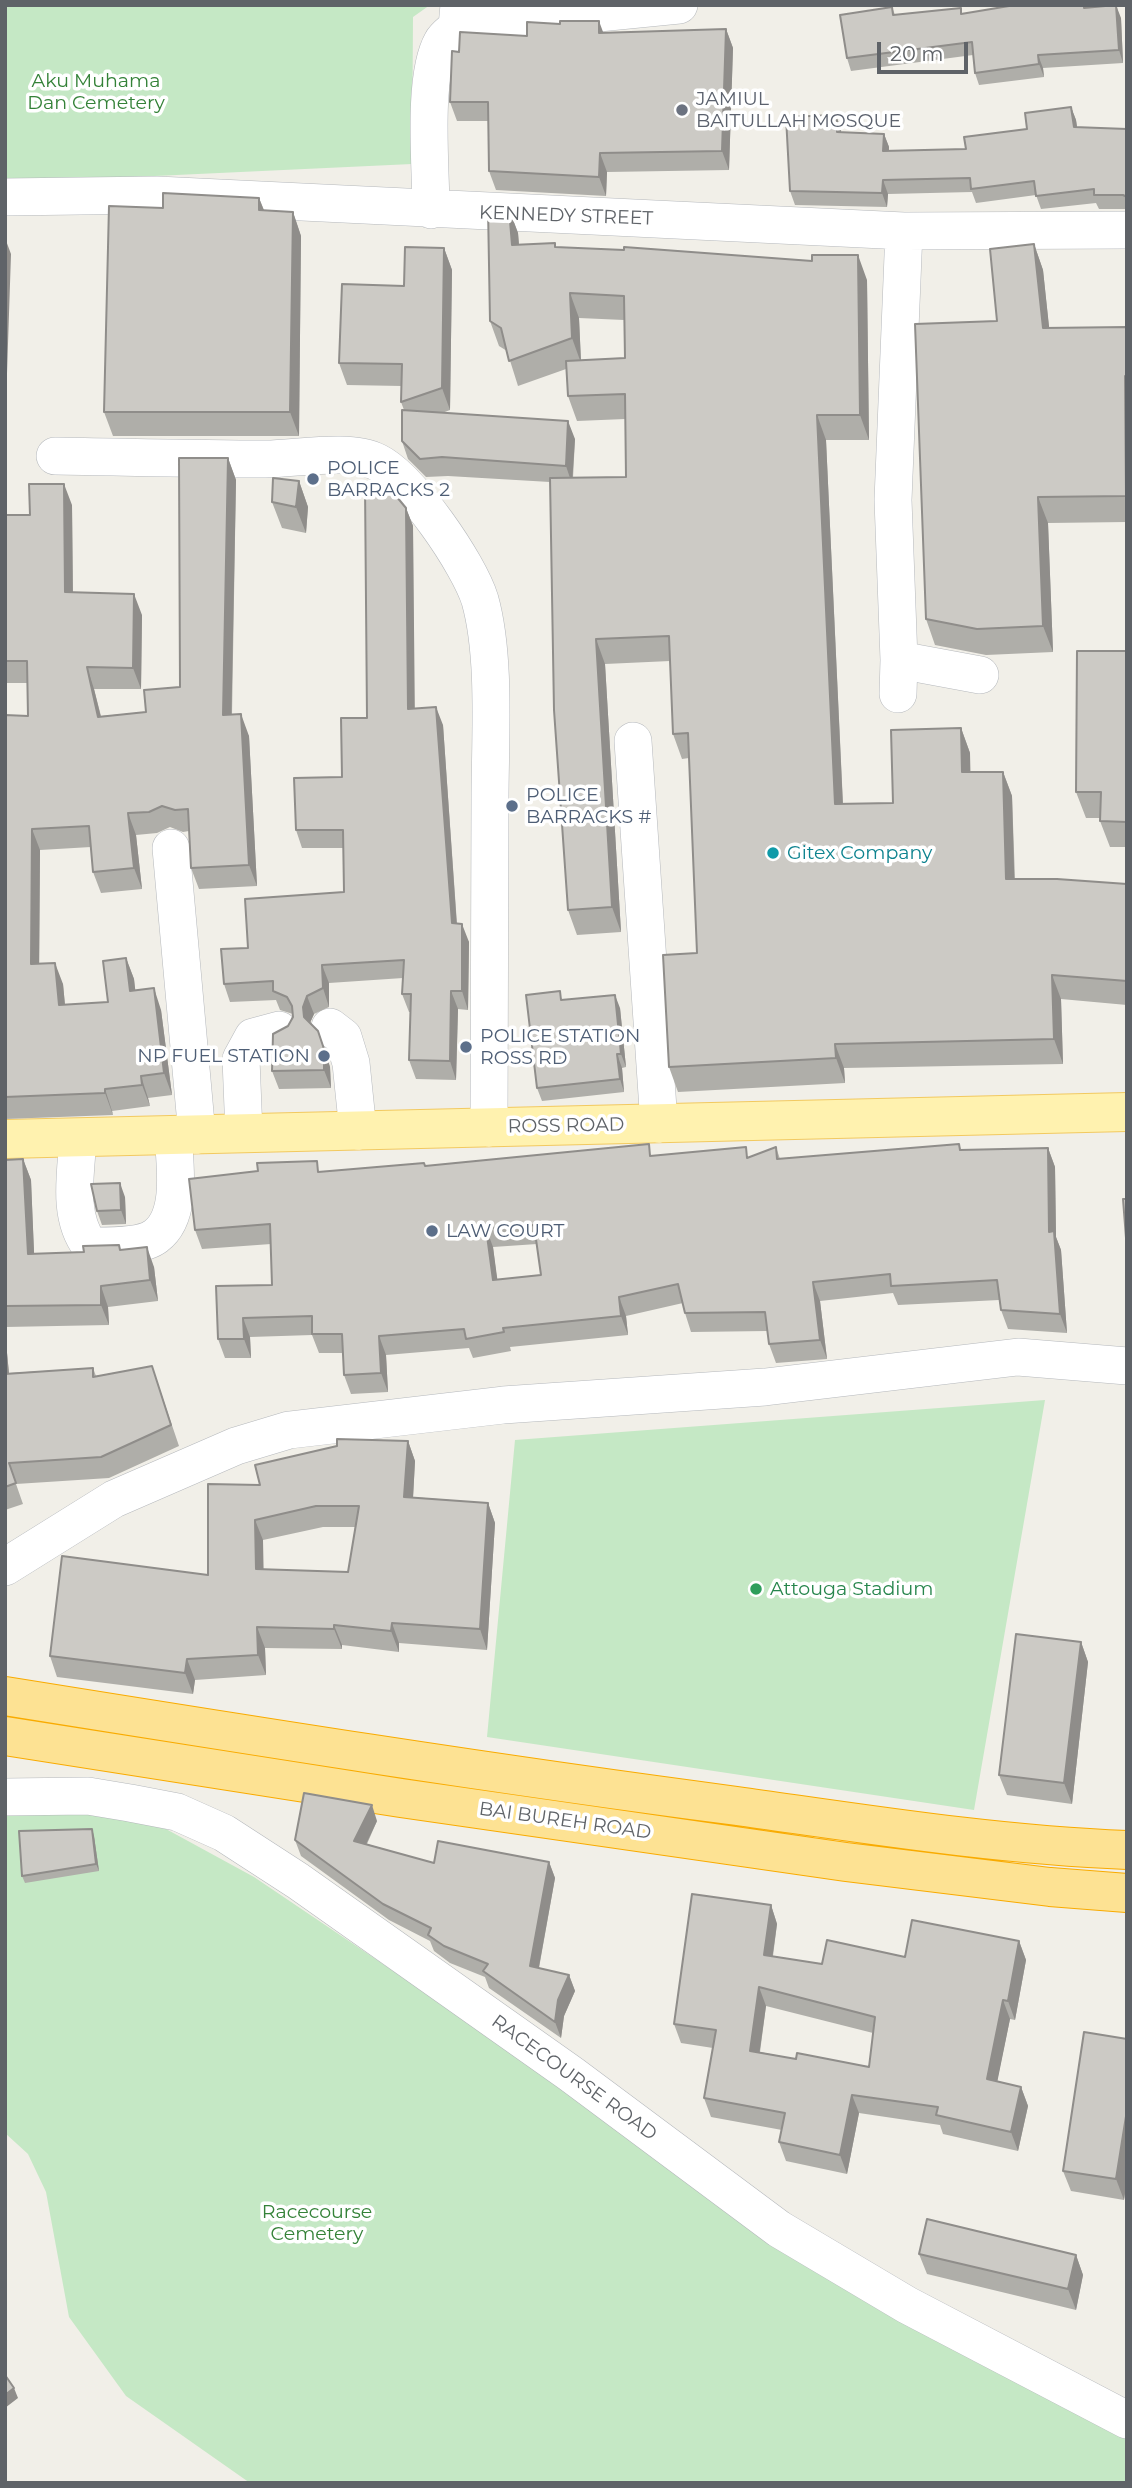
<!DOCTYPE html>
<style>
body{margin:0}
#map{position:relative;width:1132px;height:2488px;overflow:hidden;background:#f1efe8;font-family:Montserrat,sans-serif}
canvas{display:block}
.frame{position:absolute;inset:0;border:7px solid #5f6368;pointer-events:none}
.scale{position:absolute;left:877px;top:42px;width:91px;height:32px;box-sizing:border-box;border:4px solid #5f6368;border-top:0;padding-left:9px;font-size:21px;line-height:24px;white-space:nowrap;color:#5f6368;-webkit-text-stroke:5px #fff;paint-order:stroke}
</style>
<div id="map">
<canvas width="1132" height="2488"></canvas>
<div class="frame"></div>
<div class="scale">20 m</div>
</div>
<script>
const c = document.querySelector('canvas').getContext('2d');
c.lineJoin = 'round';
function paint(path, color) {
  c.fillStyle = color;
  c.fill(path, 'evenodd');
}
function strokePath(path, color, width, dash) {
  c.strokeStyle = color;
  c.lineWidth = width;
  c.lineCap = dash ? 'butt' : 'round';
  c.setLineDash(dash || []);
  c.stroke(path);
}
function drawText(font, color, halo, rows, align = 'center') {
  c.font = font + ' Montserrat,sans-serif';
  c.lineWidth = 7;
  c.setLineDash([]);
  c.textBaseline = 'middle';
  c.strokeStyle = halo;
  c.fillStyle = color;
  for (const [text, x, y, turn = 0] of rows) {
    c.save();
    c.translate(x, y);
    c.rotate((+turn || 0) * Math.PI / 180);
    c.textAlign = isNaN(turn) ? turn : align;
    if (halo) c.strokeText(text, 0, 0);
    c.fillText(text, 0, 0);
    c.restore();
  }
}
const green = new Path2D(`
 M5 5H430L413 17 412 164 5 183Z
 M1045 1400 974 1810 487 1737 515 1440Z
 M81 1799 166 1829 254 1877 552 2078 1127 2435V2483H250L126 2396 69 2317 46 2192 28 2154 5 2133V1806Z`);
const minor = new Path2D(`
 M457 27 679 5
 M5 197 157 195 904 231 1127 230
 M431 210C431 168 422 77 442 42 445 36 452 32 457 27L459 5
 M55 456C125 457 196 459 266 459 296 459 350 448 377 462 410 478 469 564 480 600 496 657 490 740 490 800 490 909 489 1019 489 1128
 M899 660 893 500 904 231
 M898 694 899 660 980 675
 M633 741 659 1124
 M171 848 197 1135
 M330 1027 343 1037 351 1063 358 1131
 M244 1133 241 1059 253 1037 279 1030
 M78 1138C76 1173 67 1216 90 1246 107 1246 142 1247 156 1236 183 1216 175 1165 173 1135
 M5 1567 114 1499 236 1446 289 1430 503 1405 765 1387 1018 1357 1127 1366
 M5 1797 88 1796 130 1803 177 1812 224 1833 298 1881 571 2074 779 2229 907 2305 1127 2420`);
const major = new Path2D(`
 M5 1139 1127 1112`);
const highway = new Path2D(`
 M5 1696C248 1735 492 1774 737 1806 866 1824 996 1845 1127 1850
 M5 1736 401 1798 846 1862 1050 1887 1127 1893`);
const wall = new Path2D(`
 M1015 5H1088V7L1121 18 1123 63 1043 68 1044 77 979 85 975 73 973 55 851 71 847 58 892 7 895 15 963 14Z
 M726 29 733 48 729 170 607 172 606 196 496 190 489 171 488 121H457L450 102 459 52 527 36Z
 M1071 107 1076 120 1077 127 1127 129V209H1099L1096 203 1041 209 1036 195 976 203 972 192 888 194 887 207 795 205 790 191 841 129V132L884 134 889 147V151L966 149 1027 129Z
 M259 198 264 210 293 212 301 236 299 436H113L104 412 163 208Z
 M509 209 518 233 519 245 556 247 867 280 869 440H826L843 804 893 803 961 728 970 753V772H1003L1012 796 1015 879 1127 884V1005L1061 999 1063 1064 844 1068 845 1083 678 1092 669 1067 697 953 689 758 682 759 673 734 670 661 605 664 621 932 577 935 568 910 550 482 448 476 426 477 408 459 402 441 404 410 401 402 402 386 347 385 339 363 404 286 444 248 452 270 450 410 442 413 575 439 573 478 626 477 625 419 577 421 568 396 566 369 518 386 507 351 499 346 490 321ZM579 318 624 320 625 358 581 360Z
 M1034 244 1043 270 1049 328 1127 327V522L1048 523 1053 652 986 655 935 645 926 619 997 321Z
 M228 458 236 480 232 715 249 736 257 886 199 889 191 868 189 831 183 832 170 827 157 833 136 835 142 889 101 893 93 872 91 847 40 850 39 964 63 984 65 1005 108 1002 126 958 134 979 135 991 161 1010 172 1095 148 1098 150 1106 112 1111 113 1115 5 1119V715L28 716V683H5V580H6L30 515 72 505 73 592 142 615 141 689H94L101 716 146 712 180 687Z
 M299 481 308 507 306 533 282 528 272 502Z
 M406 508 413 526 414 708 443 725 457 924 469 942 468 1010 458 1009 456 1080 416 1079 409 1060 411 1012H409L402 994 403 978 329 983V1007L314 1014 310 1023 325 1050 330 1067 331 1088 279 1089 272 1071 293 1014 280 1010 276 1000 230 1002 224 984 248 948 344 892 343 848H302L296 830 342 777 367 718Z
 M1127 651V847H1110L1100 821V818H1086L1076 792Z
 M620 1008 626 1067 622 1068 624 1092 542 1101 537 1088Z
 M959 1144 961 1150 1048 1148 1055 1167 1056 1237 1061 1250 1067 1333 1008 1329 1001 1310 999 1300 898 1305 893 1293 820 1301 827 1359 776 1363 769 1344 767 1331 691 1332 685 1313 683 1303 626 1316 628 1335 510 1347 511 1351 473 1358 469 1348 386 1355 388 1392 351 1394 344 1375 343 1353H319L312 1335 250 1337 251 1358H225L218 1339 272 1285 271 1244 202 1249 195 1230 258 1171 321 1172 653 1156 749 1157 776 1147 780 1159ZM537 1244 541 1275 497 1280 493 1247Z
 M23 1159 31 1180 34 1254 121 1250 154 1267 158 1301 108 1307 109 1325 5 1327V1160Z
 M125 1197 126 1224 102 1225 97 1211Z
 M5 1332 9 1373 93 1368 96 1376 152 1366 179 1446 109 1478 16 1484 23 1504 5 1510Z
 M408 1441 415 1461 413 1497 488 1503 495 1523 487 1650 399 1643V1652L342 1645V1649L265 1648 266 1675 195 1680 193 1694 57 1677 50 1656 208 1575 260 1485ZM323 1527H355L348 1572 263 1569V1540Z
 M1081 1642 1088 1662 1072 1804 1007 1795 999 1775Z
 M377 1821 367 1844 434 1863 549 1862 555 1878 539 1968 569 1975 575 1991 564 2016 561 2038 489 1988 485 1977 450 1963 434 1951 430 1941 389 1920 301 1856 295 1840Z
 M94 1836 99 1871 25 1883 22 1876Z
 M771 1905 777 1924 773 1956 822 1964 905 1957 1019 1941 1026 1960 1015 2020 1010 2019 997 2081 1021 2087 1028 2106 1018 2151 943 2134 940 2125 859 2113 847 2174 786 2161 779 2142 782 2130 711 2117 704 2098 713 2048 681 2043 674 2024ZM766 2006 873 2033 869 2067 796 2059 760 2052Z
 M1127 2039V2180L1124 2200 1071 2191 1063 2171Z
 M919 2254 1076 2255 1083 2275 1076 2310 927 2274Z`);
const shadedWall = new Path2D(`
 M1116 5 1121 18 1123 63 1119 50Z
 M599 21 606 40 599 33Z
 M726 29 733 48 729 170 722 151Z
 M1038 55 1043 68 1044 77 1039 64Z
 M1071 107 1076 120 1079 140 1074 127Z
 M836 115 841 129 842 146 837 132Z
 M884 134 889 147 888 165 883 151Z
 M600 153 607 172 606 196 599 177Z
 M883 180 888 194 887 207 882 193Z
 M259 198 268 221 259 210Z
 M509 209 518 233 521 270 512 245Z
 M293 212 301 236 299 436 290 412Z
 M5 238 11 254 5 433Z
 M1034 244 1043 270 1052 354 1043 328Z
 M444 248 452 270 450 410 442 388Z
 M858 255 867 280 869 440 860 415Z
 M570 293 579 318 581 363 572 338Z
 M1125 376 1127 382V498L1126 496Z
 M817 415 826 440 844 829 835 804Z
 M568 421 575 439 572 484 566 466Z
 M228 458 236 480 231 737 223 715Z
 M299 481 308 507 306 533 296 507Z
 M64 484 72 505 73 614 65 592Z
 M1038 497 1048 523 1053 652 1043 626Z
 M406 508 413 526 415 727 408 709Z
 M134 594 142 615 141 689 133 668Z
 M596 639 605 664 621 932 612 907Z
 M87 667 94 689 106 738 98 717Z
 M436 707 443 725 458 942 452 923Z
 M241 714 249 736 257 886 249 865Z
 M961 728 970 753 971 797 962 772Z
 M1003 772 1012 796 1015 904 1006 879Z
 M128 813 136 835 142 889 134 868Z
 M32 829 40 850 39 986 31 964Z
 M462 924 469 942 468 1010 462 991Z
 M126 958 134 979 138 1013 130 991Z
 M55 963 63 984 67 1027 59 1005Z
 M322 965 329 983V1007L323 988Z
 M1052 975 1061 999 1063 1064 1054 1039Z
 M154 988 161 1010 172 1095 164 1073Z
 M451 991 458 1009 456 1080 450 1061Z
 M615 995 620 1008 626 1067 621 1054Z
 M307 996 314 1014 309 1025 304 1017 303 1007Z
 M318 1031 330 1067 331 1088 324 1070Z
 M835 1044 844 1068 845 1083 836 1058Z
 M617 1054 622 1068 624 1092 620 1079Z
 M141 1076 148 1098 150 1106 142 1085Z
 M105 1089 112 1111 113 1115 105 1093Z
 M1048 1148 1055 1167 1056 1237 1061 1250 1067 1333 1060 1314 1049 1232Z
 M23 1159 31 1180 35 1275 28 1254Z
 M120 1183 125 1197 126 1224 121 1210Z
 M486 1228 493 1247 500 1299 493 1280Z
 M147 1247 154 1267 158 1301 150 1280Z
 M813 1282 820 1301 827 1359 820 1340Z
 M101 1286 108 1307 109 1325 101 1305Z
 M619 1297 626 1316 628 1335 621 1316Z
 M243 1318 250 1337 251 1358 244 1339Z
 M5 1332 11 1395 5 1379Z
 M379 1336 386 1355 388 1392 381 1373Z
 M408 1441 415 1461 412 1517 404 1497Z
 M488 1503 495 1523 487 1650 480 1629Z
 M255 1520 263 1540 264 1590 256 1569Z
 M392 1623 399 1643V1652L391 1631Z
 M334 1625 342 1645V1649L334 1629Z
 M257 1627 265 1648 266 1675 258 1655Z
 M1081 1642 1088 1662 1072 1804 1064 1783Z
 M187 1659 195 1680 193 1694 185 1673Z
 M372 1805 377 1821 360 1857 354 1841Z
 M92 1829 94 1836 99 1871 96 1864Z
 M549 1862 555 1878 536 1983 530 1966Z
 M771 1905 777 1924 770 1974 764 1955Z
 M1019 1941 1026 1960 1015 2020 1008 2001Z
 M569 1975 575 1991 564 2016 561 2038 555 2022 558 2000Z
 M759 1987 766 2006 757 2070 750 2051Z
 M1003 2000 1010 2019 994 2098 987 2079Z
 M1021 2087 1028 2106 1018 2151 1011 2132Z
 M852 2095 859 2113 847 2174 840 2155Z
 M1127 2110V2180L1124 2200 1116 2179Z
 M1076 2255 1083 2275 1076 2310 1068 2289Z
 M14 2388 18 2398 5 2408V2395Z`);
const building = new Path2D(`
 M1015 5H1084V8L1116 5 1119 50 1038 55 1039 64 975 73 972 42 847 58 840 15 892 7 893 15 961 8V14Z
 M560 21H599V33L726 29 722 151 600 153 599 177 489 171 488 102H450L452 51 459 52 460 32 527 36V22L560 24Z
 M1071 107 1074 127 1127 129V197L1123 195H1094V189L1036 196 1034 181 971 189 970 178 883 180 882 193 790 191 786 117 836 115 837 132 884 134 883 151 966 149 964 137 1027 129 1025 113Z
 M163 193 259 198V210L293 212 290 412H104L109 206 163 208Z
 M488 208 509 209 512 245 555 243V247L624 250V247L812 261V255H858L860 415H817L835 804 893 803 891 730 961 728 962 772H1003L1006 879H1057L1127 884V981L1052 975 1054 1039 835 1044 836 1058 669 1067 663 955 697 953 688 733 673 734 669 636 596 639 612 907 568 910 554 710 550 478 626 477 625 394 568 396 566 361 625 358 624 296 570 293 572 338 509 361 501 328 490 321Z
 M1034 244 1043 328 1127 327V376H1125L1126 496 1038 497 1043 626 977 629 926 619 915 324 997 321 990 249Z
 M405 247 444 248 442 388 401 402 402 364 339 363 342 284 404 286Z
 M402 410 568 421 566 466 442 457 420 459 402 441Z
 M179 458H228L223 715 241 714 249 865 191 868 188 809 175 810 162 806 149 812 128 813 134 868 93 872 89 826 32 829 31 964 55 963 59 1005 108 1002 103 961 126 958 130 991 154 988 164 1073 141 1076 142 1085 105 1089V1093L5 1097V715L28 716 27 661H5V580H6V515H30L29 484H64L65 592 134 594 133 668 87 667 98 717 146 712 144 690 180 687Z
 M273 478 299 481 296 507 272 502Z
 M365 485H387L406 508 408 709 436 707 452 923 462 924V991H451L450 1061 409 1060 411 994H402L404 960 322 965 323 988 307 996 303 1007 304 1017 318 1031 324 1049V1070L272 1071 273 1034 288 1026 293 1017 292 1006 287 997 273 991V981L224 984 221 949 248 948 245 899 344 892 343 830H296L294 778 342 777 341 718H367Z
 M1077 651H1127V822L1100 821 1101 792H1076Z
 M560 991 561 1000 615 995 621 1054H617L620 1079 537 1088 526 995Z
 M649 1144 650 1156 746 1147 747 1158 776 1147 777 1159 959 1144 960 1150 1048 1148 1049 1232 1054 1231 1060 1314 1001 1310 997 1280 891 1286 890 1274 813 1282 820 1340 769 1344 765 1312 685 1313 678 1284 619 1297 621 1316 503 1328 504 1332 466 1339 464 1329 379 1336 381 1373 344 1375 342 1334H312V1316L243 1318 244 1339H218L216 1286 272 1285 270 1224 195 1230 189 1179 258 1171 257 1163 317 1161 318 1172 424 1163 425 1166ZM534 1225 541 1275 493 1280 486 1228Z
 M23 1159 28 1254 84 1252 83 1246 119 1245 120 1250 147 1247 150 1280 101 1286V1305L5 1306V1160Z
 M120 1183 121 1210 97 1211 91 1184Z
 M1123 1199H1127V1251Z
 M152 1366 171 1425 101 1457 9 1463 16 1483 5 1487V1374L93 1368V1377Z
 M337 1439 408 1441 404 1497 488 1503 480 1629 392 1623 391 1631 334 1625V1629L257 1627 258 1655 187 1659 185 1673 50 1656 62 1556 208 1575V1484L260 1485 255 1465 337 1446ZM316 1506H359L348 1572 256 1569 255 1520Z
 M1016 1634 1081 1642 1064 1783 999 1775Z
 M304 1793 372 1805 354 1841 434 1863 438 1841 549 1862 530 1966 569 1975 558 2000 555 2022 483 1971 488 1964 444 1946 428 1935 431 1928 383 1904 295 1840Z
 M92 1829 96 1864 22 1876 19 1831Z
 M692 1894 771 1905 764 1955 822 1964 827 1940 905 1957 912 1920 1019 1941 1008 2001 1003 2000 987 2079 1021 2087 1011 2132 936 2115 938 2107 852 2095 840 2155 779 2142 785 2113 704 2098 716 2030 674 2024ZM759 1987 875 2017 869 2067 797 2053 796 2059 750 2051Z
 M1084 2032 1127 2039V2110L1116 2179 1063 2171Z
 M927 2219 1076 2255 1068 2289 919 2254Z
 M5 2375 14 2388 5 2395Z`);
const markers = [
 [682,110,7,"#6b7280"],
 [313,479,7,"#5c6f8a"],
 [512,806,7,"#5c6f8a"],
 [773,853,7,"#0f9aa8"],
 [466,1047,7,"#5c6f8a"],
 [324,1056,7,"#5c6f8a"],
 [432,1231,7,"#5c6f8a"],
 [756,1589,7,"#2e9e5b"]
];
const parkNames = [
 ["Aku Muhama",96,81],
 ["Dan Cemetery",96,103],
 ["Racecourse",317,2212],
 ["Cemetery",317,2234]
];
const worshipNames = [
 ["JAMIUL",696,99],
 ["BAITULLAH MOSQUE",696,121]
];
const streetNames = [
 ["KENNEDY STREET",566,216,2],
 ["ROSS ROAD",566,1126,-1],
 ["BAI BUREH ROAD",565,1821,8],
 ["RACECOURSE ROAD",574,2078,36]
];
const serviceNames = [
 ["POLICE",327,468],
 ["BARRACKS 2",327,490],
 ["POLICE",526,795],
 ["BARRACKS #",526,817],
 ["POLICE STATION",480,1036],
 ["ROSS RD",480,1058],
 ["NP FUEL STATION",310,1056,"right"],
 ["LAW COURT",446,1231]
];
const cultureNames = [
 ["Gitex Company",787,853]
];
const leisureNames = [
 ["Attouga Stadium",770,1589]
];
paint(green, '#c5e8c5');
strokePath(minor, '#b5b8bc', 38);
strokePath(major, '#f2c960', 40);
strokePath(highway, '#f9ab00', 40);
strokePath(minor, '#fff', 37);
strokePath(major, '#fff2af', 38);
strokePath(highway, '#fde293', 38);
paint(wall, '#afaea9');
paint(shadedWall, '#8f8d8a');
paint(building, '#cccac5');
strokePath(building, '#8f8d8a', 2);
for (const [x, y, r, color] of markers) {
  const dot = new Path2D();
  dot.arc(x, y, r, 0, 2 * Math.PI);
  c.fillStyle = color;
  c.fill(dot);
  strokePath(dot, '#fff', 2.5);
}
drawText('19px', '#348238', '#fff', parkNames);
drawText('19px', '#5b616d', '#fff', worshipNames, 'left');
drawText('19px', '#5f6368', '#fff', streetNames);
drawText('19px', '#4e5e75', '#fff', serviceNames, 'left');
drawText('19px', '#0d838f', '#fff', cultureNames, 'left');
drawText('19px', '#27864d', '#fff', leisureNames, 'left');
</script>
